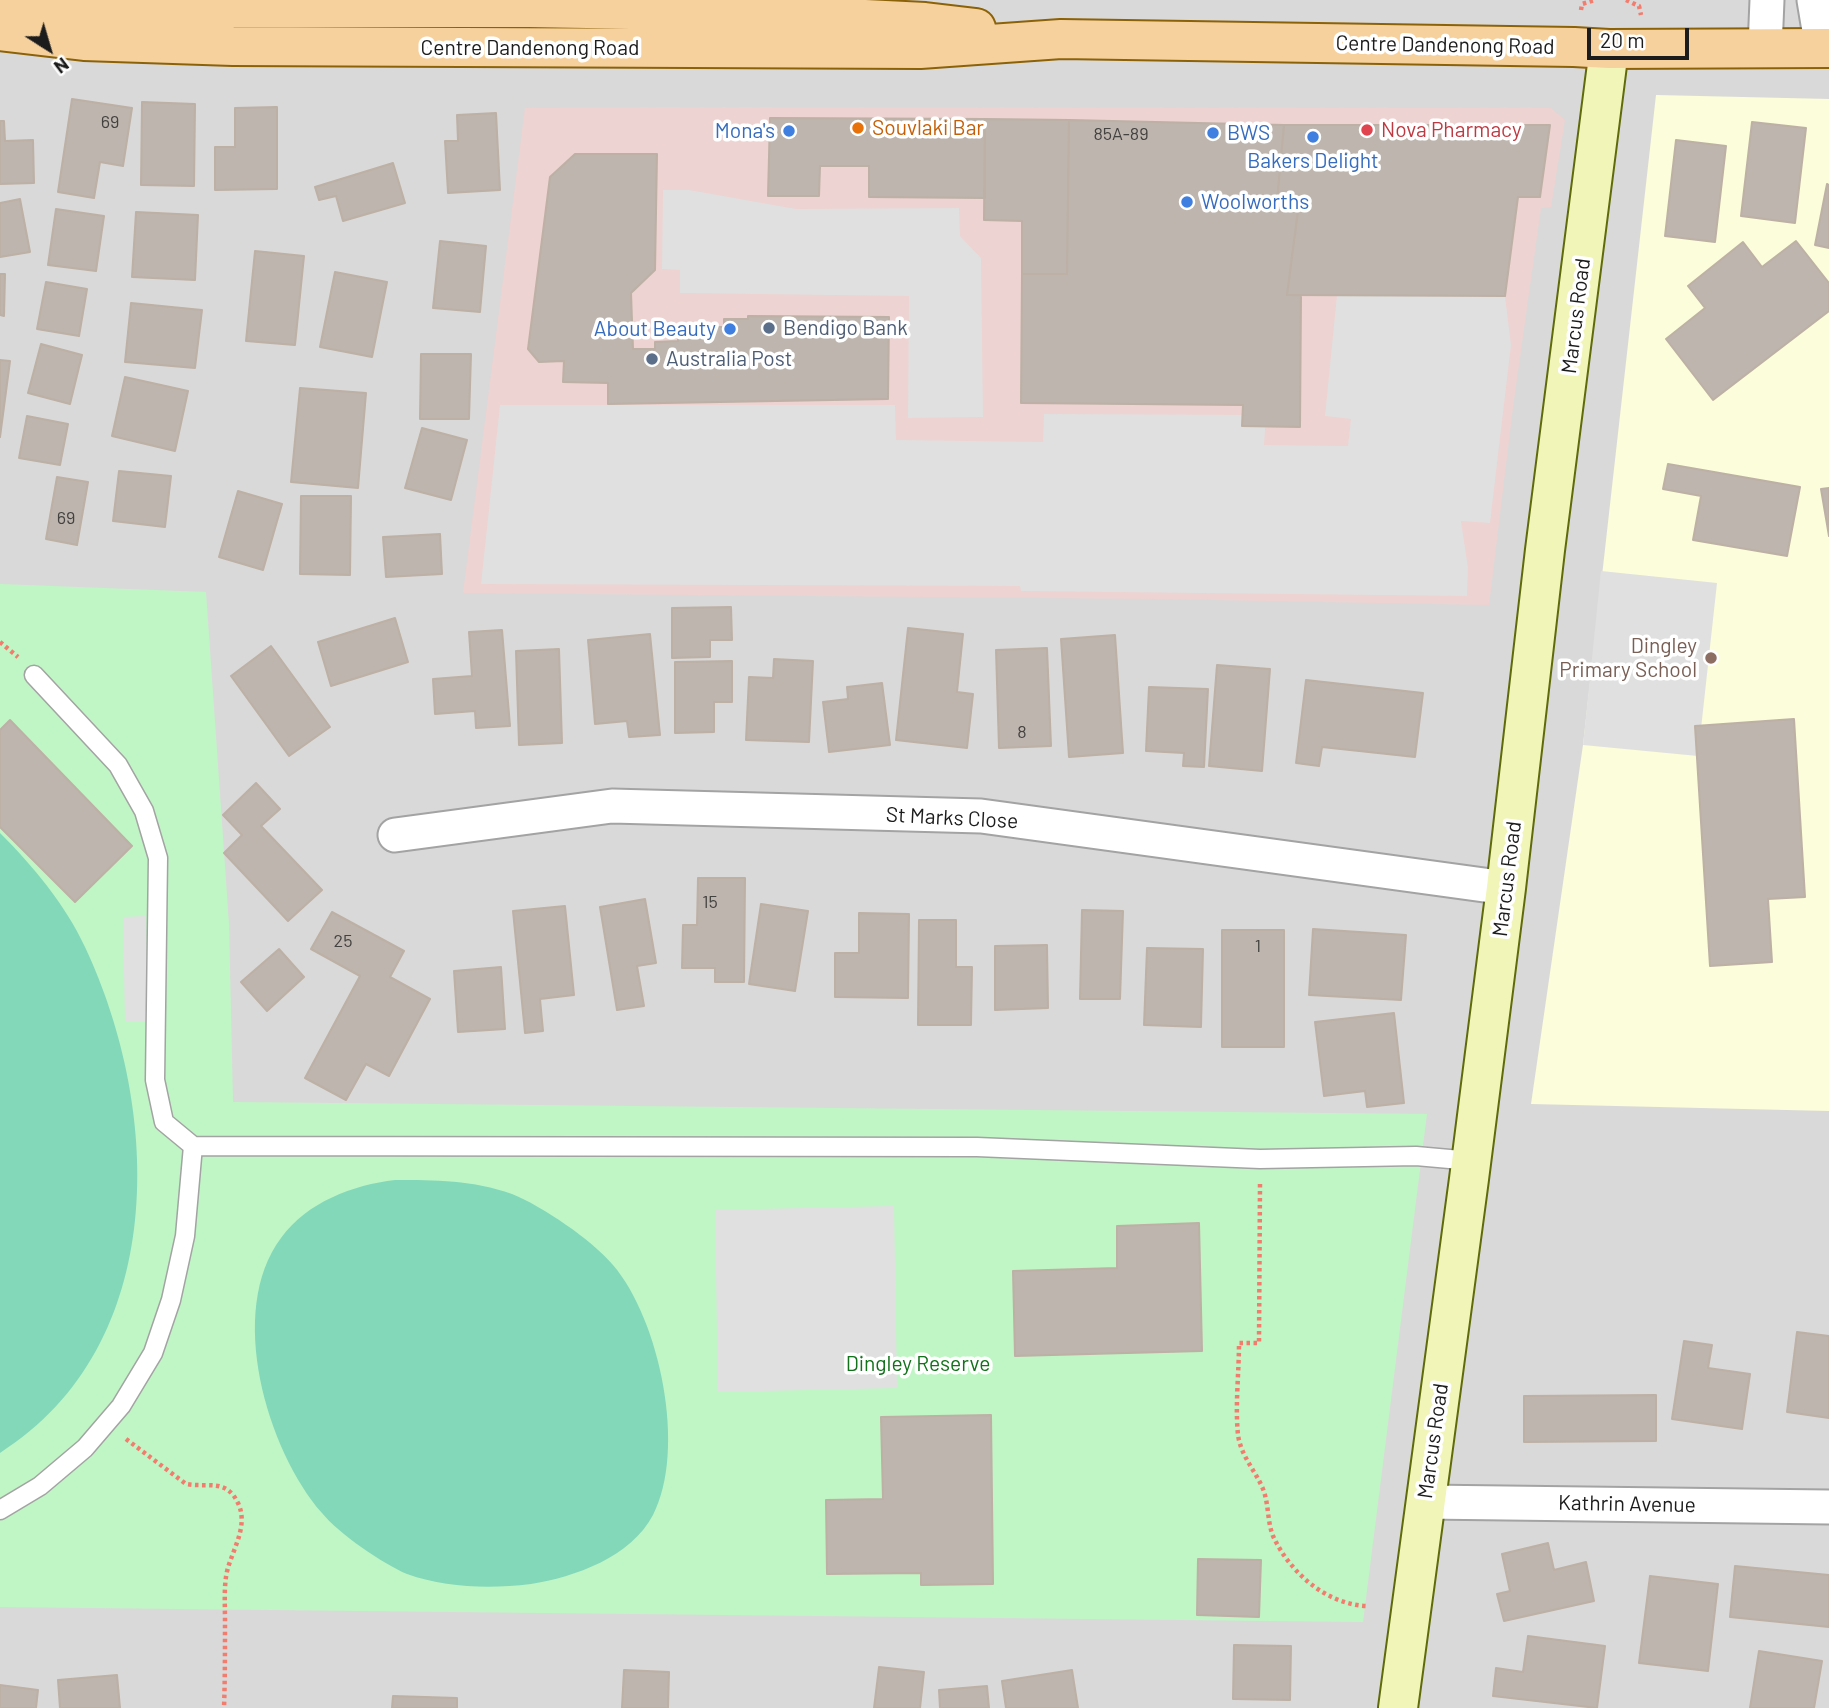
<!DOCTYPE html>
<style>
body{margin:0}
#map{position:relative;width:1829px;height:1708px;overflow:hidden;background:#ede9e2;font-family:Barlow,sans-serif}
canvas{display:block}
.north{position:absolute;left:14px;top:14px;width:70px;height:70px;-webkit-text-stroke:5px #fff;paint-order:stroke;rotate:143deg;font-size:19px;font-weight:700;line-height:28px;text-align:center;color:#1c1c1c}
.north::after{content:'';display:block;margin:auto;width:24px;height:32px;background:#1c1c1c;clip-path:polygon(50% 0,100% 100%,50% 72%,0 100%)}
.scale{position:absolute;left:1587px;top:28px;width:102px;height:32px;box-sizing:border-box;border:4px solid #1c1c1c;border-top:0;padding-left:9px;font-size:21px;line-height:24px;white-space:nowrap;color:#1c1c1c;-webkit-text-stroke:5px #fff;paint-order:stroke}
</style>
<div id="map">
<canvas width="1829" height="1708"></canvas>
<div class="north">N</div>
<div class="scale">20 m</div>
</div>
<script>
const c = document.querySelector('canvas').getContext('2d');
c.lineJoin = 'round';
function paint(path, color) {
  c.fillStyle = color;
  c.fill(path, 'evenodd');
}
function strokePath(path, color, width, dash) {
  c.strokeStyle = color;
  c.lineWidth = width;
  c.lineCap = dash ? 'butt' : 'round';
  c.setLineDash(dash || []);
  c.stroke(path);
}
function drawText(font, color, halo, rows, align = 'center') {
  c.font = font + ' Barlow,sans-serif';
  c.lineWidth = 7;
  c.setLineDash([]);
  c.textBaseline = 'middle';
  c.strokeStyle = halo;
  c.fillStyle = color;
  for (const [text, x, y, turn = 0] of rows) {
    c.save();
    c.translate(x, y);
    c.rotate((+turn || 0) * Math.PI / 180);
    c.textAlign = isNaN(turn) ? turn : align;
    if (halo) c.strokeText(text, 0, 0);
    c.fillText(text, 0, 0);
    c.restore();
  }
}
const residential = new Path2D(`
 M0 0H1829V1708H0Z`);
const commercial = new Path2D(`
 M659 107 1551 108 1565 120 1551 207 1541 208 1513 407 1489 605 1157 599 463 593 525 108Z`);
const education = new Path2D(`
 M1656 95 1829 99V1111L1531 1104 1583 745Z`);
const park = new Path2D(`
 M0 584 206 592 229 924 233 1102 1427 1114 1363 1622 0 1607Z`);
const pitch = new Path2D(`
 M0 833C33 866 65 904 85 947 162 1111 170 1345 0 1453Z
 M395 1180C435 1180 473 1180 512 1194 542 1206 592 1240 613 1265 660 1320 687 1450 653 1515 631 1557 575 1577 531 1584 490 1589 446 1588 407 1574 383 1564 338 1533 322 1513 267 1450 226 1311 281 1238 307 1202 353 1185 395 1180Z`);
const parking = new Path2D(`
 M663 190H689L796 209 959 208 960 236 981 258 983 417 908 418 909 296 680 293V270L662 269Z
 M1337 295 1505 296 1511 345 1490 523 1461 521 1468 568 1467 596 1021 591 1020 586 481 584 500 405H895L896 440 1043 442 1044 414 1266 415 1264 445 1348 446 1351 419 1325 416Z
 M1601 571 1717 583 1698 756 1583 745Z
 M146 916 148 1021 125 1022 123 917Z
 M894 1206 897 1388 718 1392 715 1210Z`);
const building = new Path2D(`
 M72 99 132 108 123 166 100 162 94 198 58 192Z
 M142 102 195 104 194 186 141 185Z
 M277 107V189L215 190V147H235V108Z
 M496 113 500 190 448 193 445 141H458L457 115Z
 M770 118 985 119V198L869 197V166H820L819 196H768Z
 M985 119 1069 120 1067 274H1022V221L984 220Z
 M1069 120 1284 125 1277 201 1299 203 1287 295H1301L1300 427 1242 426 1243 405 1021 403 1022 274H1067Z
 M0 121H4L5 141 33 140 34 183 0 184Z
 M1752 122 1806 128 1795 223 1741 216Z
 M1284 125H1550L1540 197H1518L1505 296 1287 295 1299 203 1277 201Z
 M1676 140 1726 146 1715 242 1665 236Z
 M575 154H657L655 270 631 293 633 349H655V342L678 341V334H701L702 327H724V319H748V316L889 317 888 399 608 404V383L563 382 564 361 539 362 528 349 550 177Z
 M393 163 405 203 343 221 336 196 319 200 315 187Z
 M1827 184 1829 185V248L1815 245Z
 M20 199 30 252 0 257V203Z
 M56 209 104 216 96 271 48 265Z
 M136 212 198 215 195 280 132 277Z
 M440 241 486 246 480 312 433 308Z
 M1796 241 1829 283V311L1713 400 1666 339 1705 308 1688 286 1743 242 1762 267Z
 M255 251 304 256 295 345 246 341Z
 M335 272 387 282 372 357 320 347Z
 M0 274H5L4 316 0 315Z
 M46 282 87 289 79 336 37 329Z
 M131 303 202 310 195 368 125 362Z
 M41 344 82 355 70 404 28 393Z
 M421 354H471L469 419H420Z
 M0 360 10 361 0 437Z
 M125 377 188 391 175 451 112 436Z
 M300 388 366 393 358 488 291 482Z
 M27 416 68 424 60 465 19 458Z
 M422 428 467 440 451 500 405 488Z
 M1668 464 1800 487 1787 556 1693 540 1701 496 1663 489Z
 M119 471 171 476 165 527 113 521Z
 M57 477 88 482 77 545 46 539Z
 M1829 488V536L1821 489Z
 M238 491 282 504 263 570 219 557Z
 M301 496H351L350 575 300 574Z
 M440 534 442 574 386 577 383 537Z
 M731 607 732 640H710V657L672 658V608Z
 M395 618 408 662 331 686 318 642Z
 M908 628 963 634 957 692 973 694 967 748 896 740Z
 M502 630 510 726 476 728 475 711 435 714 433 679 472 676 469 632Z
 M650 634 660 735 629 737 627 721 595 724 588 640Z
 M1115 635 1123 753 1069 757 1061 639Z
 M271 646 330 727 289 756 231 676Z
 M1047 648 1051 746 999 748 996 650Z
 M559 649 562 743 519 745 516 651Z
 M774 659 813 661 809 742 746 740 749 677 773 678Z
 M732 661V702H714V732L675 733V662Z
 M1217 665 1270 669 1262 771 1209 766Z
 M1306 680 1423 693 1415 757 1322 747 1319 766 1296 763Z
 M882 683 890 745 829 752 823 702 848 699 847 687Z
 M1149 687 1208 689 1204 767 1183 766 1184 753 1146 751Z
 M1794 719 1805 897 1768 899 1772 962 1710 966 1695 726Z
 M10 720 132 846 75 902 0 827V730Z
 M256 783 280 809 261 826 322 890 288 921 224 853 242 835 223 815Z
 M698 878H745L744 982H715V968H682L683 925H697Z
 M645 899 656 963 637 966 644 1006 617 1010 600 907Z
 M761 904 808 911 795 991 749 984Z
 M565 906 574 995 540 999 543 1031 525 1033 513 911Z
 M1082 910 1123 911 1120 999H1080Z
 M332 912 404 951 390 977 430 999 389 1076 366 1064 346 1100 305 1078 360 976 311 949Z
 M859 913 909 914 908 998 835 997V953H859Z
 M919 920H956V967H972L971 1025H918Z
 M1313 929 1406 935 1401 1000 1309 995Z
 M1222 930H1284V1047H1222Z
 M1047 945 1048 1008 995 1010V946Z
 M1147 948 1203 949 1201 1027 1144 1025Z
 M279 949 304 977 267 1011 241 982Z
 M501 967 505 1029 458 1032 454 971Z
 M1394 1013 1404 1103 1367 1107 1365 1091 1324 1096 1315 1022Z
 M1199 1223 1202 1351 1015 1356 1013 1271 1117 1268V1226Z
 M1797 1332 1829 1336V1418L1787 1412Z
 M1684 1341 1712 1345 1708 1368 1750 1374 1742 1429 1672 1419Z
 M1656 1395V1441L1524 1442V1396Z
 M991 1415 993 1584 921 1585V1573L827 1574 826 1500 883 1499 881 1417Z
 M1548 1543 1554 1570 1586 1562 1594 1601 1504 1621 1497 1594 1510 1591 1502 1554Z
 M1198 1559 1261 1560 1259 1617 1197 1615Z
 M1735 1566 1829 1575V1627L1730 1617Z
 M1650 1576 1718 1584 1708 1671 1639 1663Z
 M1528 1636 1605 1646 1597 1708 1493 1696 1496 1668 1523 1672Z
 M1234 1645 1291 1646 1290 1700 1233 1699Z
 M1759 1651 1822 1661 1814 1708H1750Z
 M879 1667 924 1672 920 1708H874Z
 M624 1670 669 1672 668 1708H622Z
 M1072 1670 1078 1708H1006L1002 1681Z
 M117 1675 120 1708H60L58 1680Z
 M0 1685 38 1690 36 1708H0Z
 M987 1686 989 1708H940L939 1690Z
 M393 1696 457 1698V1708H392Z`);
const path = new Path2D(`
 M1626 0 1639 6 1641 15
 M1581 10 1582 4 1595 0
 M0 642 18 657
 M1260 1184 1259 1343H1239C1239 1373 1235 1405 1238 1435 1241 1456 1255 1470 1263 1489 1269 1504 1267 1521 1273 1536 1290 1573 1327 1605 1368 1606
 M126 1439 186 1484C208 1488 226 1478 238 1503 250 1528 229 1554 226 1577 224 1591 225 1606 225 1621 225 1650 225 1679 224 1708`);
const lane = new Path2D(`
 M193 1146 977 1147 1260 1159 1416 1156 1472 1161
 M0 1510 40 1486 85 1448 121 1406 153 1353 171 1300 185 1236 193 1146 164 1122 155 1080 158 858 144 811 118 765 34 675`);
const street = new Path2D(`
 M1814 0 1822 48
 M1765 48 1767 0
 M395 835 612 806 981 816 1506 888
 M1425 1502 1829 1507`);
const secondary = new Path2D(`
 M1398 1708 1469 1179 1506 888 1545 550 1609 49`);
const primary = new Path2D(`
 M8 16 88 8H528L706 11 925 22 976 28
 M0 31 84 41 233 46 920 49 1061 39 1574 47 1609 49 1829 48`);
const markers = [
 [858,128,7,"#e8710a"],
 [1367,130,7,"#e0444e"],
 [789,131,7,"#3f7fe0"],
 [1213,133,7,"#3f7fe0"],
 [1313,137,7,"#3f7fe0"],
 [1187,202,7,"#3f7fe0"],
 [769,328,7,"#5c6f8a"],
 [730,329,7,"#3f7fe0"],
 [652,359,7,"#5c6f8a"],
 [1711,658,7,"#8d6e63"]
];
const numberNames = [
 ["69",110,122],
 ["85A-89",1121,134],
 ["69",66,518],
 ["8",1022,732],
 ["15",710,902],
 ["25",343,941],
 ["1",1258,946]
];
const streetNames = [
 ["Centre Dandenong Road",1445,45,1],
 ["Centre Dandenong Road",530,48],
 ["Marcus Road",1576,316,-83],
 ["St Marks Close",952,818,3],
 ["Marcus Road",1507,879,-83],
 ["Marcus Road",1433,1441,-82],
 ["Kathrin Avenue",1627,1504,1]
];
const foodNames = [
 ["Souvlaki Bar",872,128]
];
const healthNames = [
 ["Nova Pharmacy",1381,130]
];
const shopNames = [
 ["Mona's",775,131],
 ["BWS",1227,133,"left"],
 ["Bakers Delight",1313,161,"center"],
 ["Woolworths",1201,202,"left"],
 ["About Beauty",716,329]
];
const serviceNames = [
 ["Bendigo Bank",783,328],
 ["Australia Post",666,359]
];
const educationNames = [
 ["Dingley",1697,646],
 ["Primary School",1697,670]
];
const parkNames = [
 ["Dingley Reserve",918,1364]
];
paint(residential, '#dad9d9');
paint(commercial, '#edd3d1');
paint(education, '#fcfdda');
paint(park, '#c0f6c5');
paint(pitch, '#83d8b9');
paint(parking, '#e0e0e0');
paint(building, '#bdb5ae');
strokePath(building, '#bdb0a5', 2);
strokePath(lane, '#a3a3a3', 21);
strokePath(street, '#a3a3a3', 37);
strokePath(secondary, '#5f6b0a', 42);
strokePath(primary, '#8b6208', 42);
strokePath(path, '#f27d6e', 4.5, [3.5, 3.5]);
strokePath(lane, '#fff', 18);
strokePath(street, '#fff', 33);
strokePath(secondary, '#f1f5b7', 38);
strokePath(primary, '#f6d19d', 38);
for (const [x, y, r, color] of markers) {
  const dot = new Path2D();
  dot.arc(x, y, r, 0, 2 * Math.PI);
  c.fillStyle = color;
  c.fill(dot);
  strokePath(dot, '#fff', 2.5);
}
drawText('18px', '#444240', null, numberNames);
drawText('21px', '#1c1c1c', '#fff', streetNames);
drawText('21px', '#c56008', '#fff', foodNames, 'left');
drawText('21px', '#be3a42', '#fff', healthNames, 'left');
drawText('21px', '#366cbe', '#fff', shopNames, 'right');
drawText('21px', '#4e5e75', '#fff', serviceNames, 'left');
drawText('21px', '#785e54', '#fff', educationNames, 'right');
drawText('21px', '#11721a', '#fff', parkNames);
</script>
